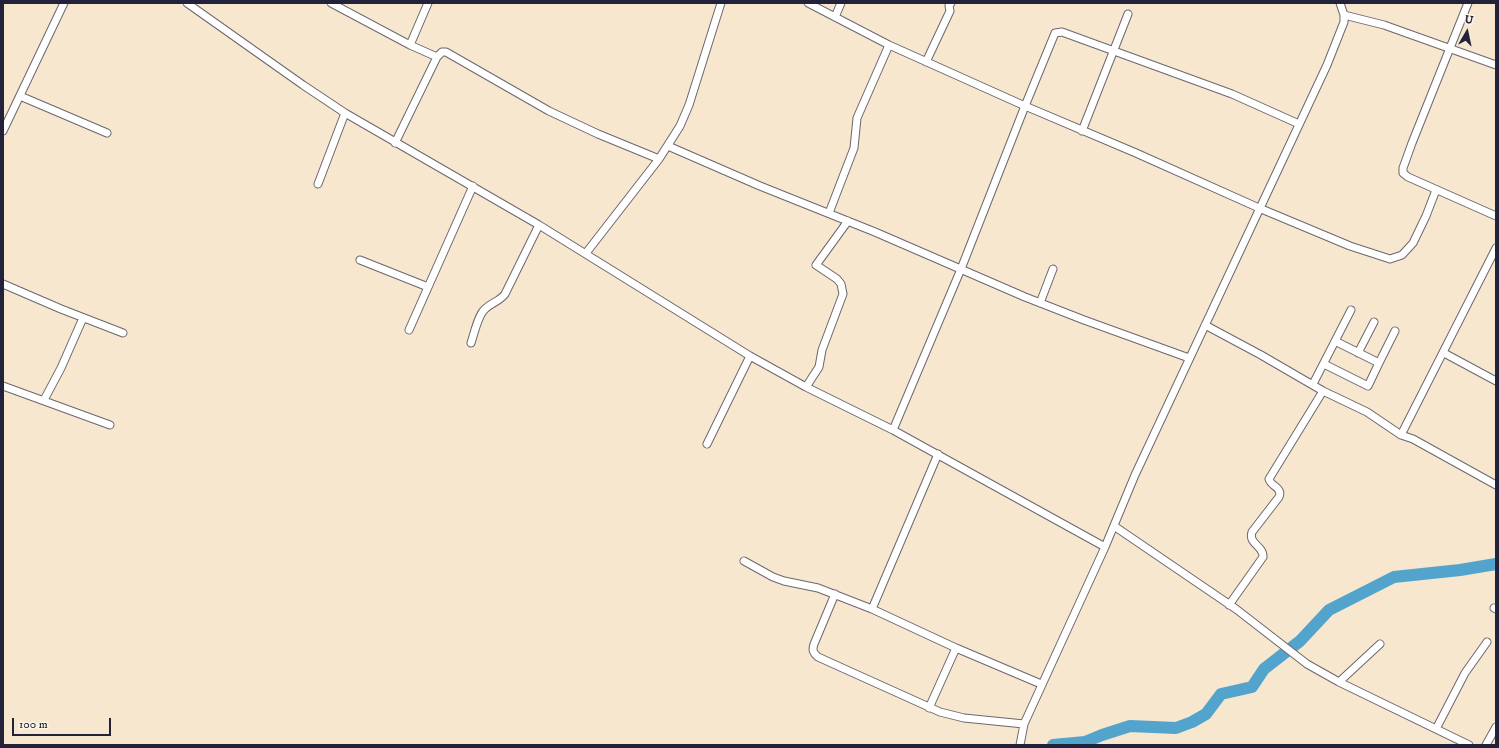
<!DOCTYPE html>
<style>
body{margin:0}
#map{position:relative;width:1499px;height:748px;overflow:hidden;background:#f6e7ce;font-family:"IM FELL DW Pica",serif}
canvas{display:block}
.frame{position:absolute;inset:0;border:4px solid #22223b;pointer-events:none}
.north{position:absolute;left:1447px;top:12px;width:40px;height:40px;-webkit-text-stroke:3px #fcf5e5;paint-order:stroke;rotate:9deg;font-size:11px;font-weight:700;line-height:16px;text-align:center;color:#22223b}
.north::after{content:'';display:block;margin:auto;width:14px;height:18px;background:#22223b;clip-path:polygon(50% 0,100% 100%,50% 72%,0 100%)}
.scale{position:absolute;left:12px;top:718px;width:99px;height:18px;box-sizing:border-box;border:2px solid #22223b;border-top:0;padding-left:5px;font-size:12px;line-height:14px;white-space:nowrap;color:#22223b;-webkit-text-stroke:3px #fcf5e5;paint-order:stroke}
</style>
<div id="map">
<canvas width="1499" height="748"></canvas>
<div class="frame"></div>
<div class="north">U</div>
<div class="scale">100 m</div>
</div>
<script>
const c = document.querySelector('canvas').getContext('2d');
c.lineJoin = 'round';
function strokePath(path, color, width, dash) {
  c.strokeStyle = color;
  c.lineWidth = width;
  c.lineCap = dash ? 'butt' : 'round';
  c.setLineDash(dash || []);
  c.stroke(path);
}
const river = new Path2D(`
 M1053 745 1085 742 1102 735 1130 726 1176 728 1192 722 1206 714 1221 694 1252 687 1264 669 1300 641 1329 610 1394 577 1460 570 1496 564`);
const minor = new Path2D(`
 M187 3 303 85 345 113 539 225 750 356 806 387 893 430 1105 547
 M331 3 410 45 437 57
 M808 3 889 45 1025 106 1136 153 1259 208 1350 246 1390 259 1402 255 1413 243 1426 216 1436 190
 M1468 3 1412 143 1403 168V173L1408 177 1496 216
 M1344 15 1384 25 1496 65
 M835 17 841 3
 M410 45 428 3
 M926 62 950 11 949 6 951 3
 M20 96 107 133
 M3 131 64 3
 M1082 131 1128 14
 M395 143 437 57 442 52H446L549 111 598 134 659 159
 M668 146 760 186 875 232 1025 297 1084 320 1189 358
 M318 184 345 113
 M829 213 854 148 857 118 889 45
 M1496 248 1401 435 1413 439 1496 485
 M586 253 659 159 680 126 689 105 721 3
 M360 260 428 287
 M3 284 61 309 123 333
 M1040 303 1053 269
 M1205 325 1261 355 1323 391 1367 412 1401 435
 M409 330 473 186
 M1335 341 1379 363 1395 331
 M471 343C474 334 478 315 485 309 492 302 499 302 505 294L539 225
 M1358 353 1374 322
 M1444 353 1496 381
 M1324 364 1368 386 1379 363
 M1313 384 1351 310
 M3 386 110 425
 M806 387 819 367 822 350 843 294 841 284 837 279 816 265 848 221
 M44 400 61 368 83 318
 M893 430 961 269 1025 106 1055 33 1062 32 1232 94 1299 124
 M707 444 750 356
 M1114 526 1236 609 1307 664 1339 682 1469 745
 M744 561 773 577 784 581 818 588 872 609 956 648 1041 684
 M835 594 814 644C812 650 813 653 818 657L940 712 964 718 1024 724
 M1229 605 1263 557C1264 546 1248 544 1252 532L1279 497C1283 487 1271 487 1269 479L1323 391
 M1494 608 1496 609
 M872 609 938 454
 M1339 682 1380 644
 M929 708 956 648
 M1436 729 1465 673 1487 642
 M1020 745 1024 724 1105 547 1135 475 1327 65 1344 22V15L1340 3
 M1486 745 1496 727`);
strokePath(river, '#53a4cd', 12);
strokePath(minor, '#6c676e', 9);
strokePath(minor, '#fff', 7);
</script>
